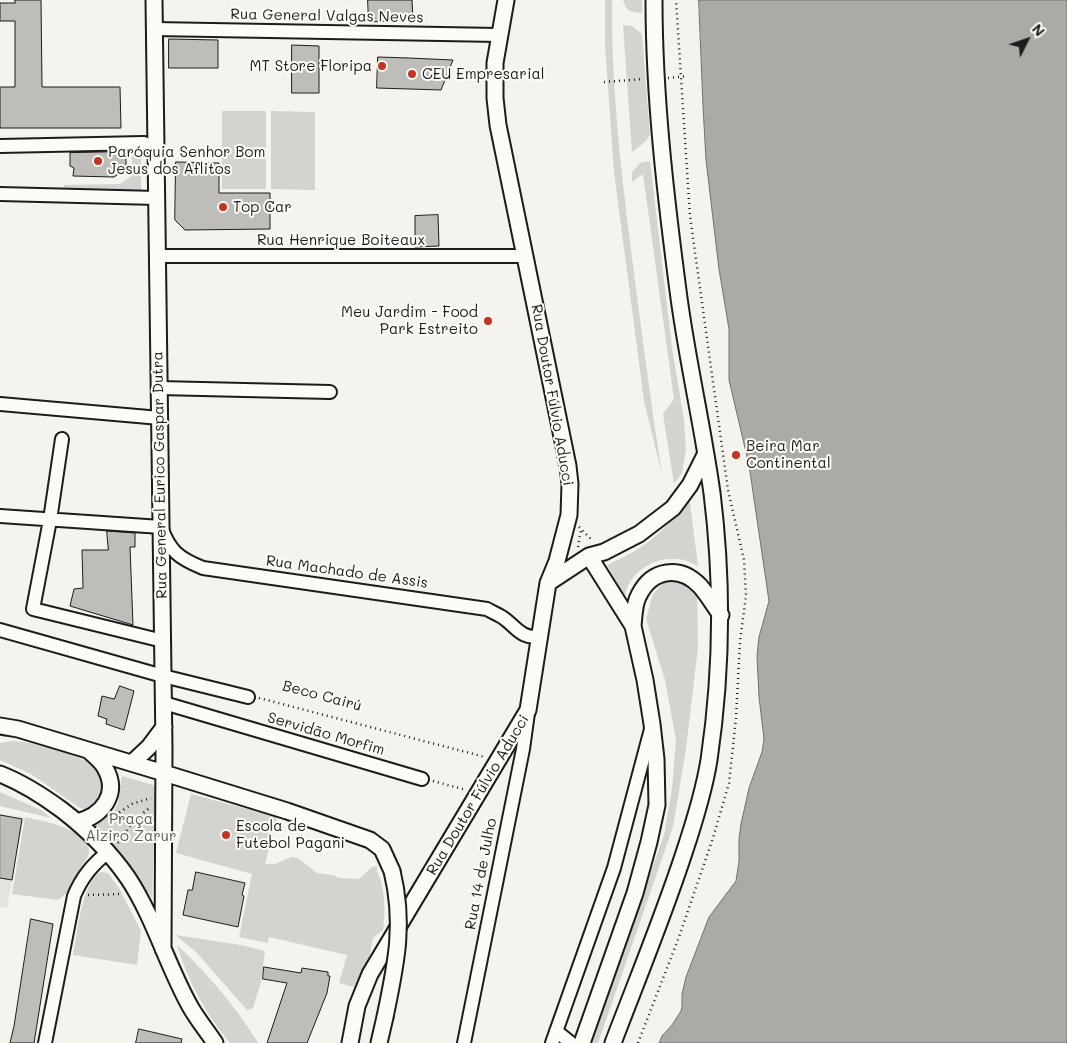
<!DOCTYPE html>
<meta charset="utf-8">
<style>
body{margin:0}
#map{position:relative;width:1067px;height:1043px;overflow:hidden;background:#f4f3ee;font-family:Mali,sans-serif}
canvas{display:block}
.north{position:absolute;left:1002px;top:15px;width:50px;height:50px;-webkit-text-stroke:4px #fdfcf7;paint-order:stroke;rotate:49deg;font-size:14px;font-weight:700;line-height:20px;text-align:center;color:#1c1c1c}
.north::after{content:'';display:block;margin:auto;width:18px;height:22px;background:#1c1c1c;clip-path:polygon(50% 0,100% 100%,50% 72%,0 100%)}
</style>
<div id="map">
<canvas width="1067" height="1043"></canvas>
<div class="north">N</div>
</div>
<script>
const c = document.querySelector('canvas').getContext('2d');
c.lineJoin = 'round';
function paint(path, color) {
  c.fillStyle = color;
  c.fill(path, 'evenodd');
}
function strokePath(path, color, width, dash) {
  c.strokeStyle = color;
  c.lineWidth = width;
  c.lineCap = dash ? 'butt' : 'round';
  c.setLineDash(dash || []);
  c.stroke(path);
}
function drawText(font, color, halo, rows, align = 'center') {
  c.font = font + ' Mali,sans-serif';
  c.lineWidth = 4;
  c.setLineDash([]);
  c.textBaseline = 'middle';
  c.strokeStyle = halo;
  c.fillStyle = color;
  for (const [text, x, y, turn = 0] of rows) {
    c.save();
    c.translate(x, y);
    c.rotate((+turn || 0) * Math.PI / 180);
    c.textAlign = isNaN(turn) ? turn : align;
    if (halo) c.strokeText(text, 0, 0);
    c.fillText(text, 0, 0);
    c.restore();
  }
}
const built = new Path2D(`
 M0 814 24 817 7 908 0 907Z`);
const green = new Path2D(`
 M605 0H612C611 81 620 162 630 242 640 320 650 398 662 475L644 401 614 172 605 44Z
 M623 0H642V13C630 12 627 12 623 0Z
 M623 25 632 26 642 34 650 135 645 142 632 152Z
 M222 111H266V189H222Z
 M271 111 315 112V190L271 189Z
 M141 155V192L64 193V185L120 184 132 176V156Z
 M650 161 672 348 684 420 686 450 682 473 674 484 663 414 674 399 643 174 632 182V172L640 163Z
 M689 495 698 566C693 564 688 561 683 560 658 554 628 571 625 597L607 565C629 555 650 544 666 526 674 517 681 505 689 495Z
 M668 578H682L697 589 698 647 686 749 673 827 598 1043H590L664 835 672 789 676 740 665 680 646 619 653 594Z
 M12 741C30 741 87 756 97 769 104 778 104 788 103 799L89 810 80 808 31 774 0 760V743Z
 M122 776 153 785 156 789 152 898 118 849 91 825C97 820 104 819 110 815 122 804 119 789 122 776Z
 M0 792 41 810 51 818 0 806Z
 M191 794 277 817 265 864H275L292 857 298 858 317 873 332 875 340 878 359 879 372 867 377 866C376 874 381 878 382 885 385 901 385 915 383 930L373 938 368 963 354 987 339 983 347 955 269 937 268 943 239 937 252 874 176 853Z
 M25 817C42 821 89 828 89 852 88 859 83 863 80 869 74 882 70 892 58 900L12 894Z
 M101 872 108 873 119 888 141 931 137 965 73 955C77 935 82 881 101 872Z
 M175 935 241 945 265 951 261 982 253 1008 247 1010 196 952Z
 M177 945C205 971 239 1010 258 1043H230C206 1015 188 981 177 945Z`);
const water = new Path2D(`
 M699 0H1067V1043H659L662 1036 672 1025 681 1011 682 1007V994L686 977 709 917 736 881 739 861V839L741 824 749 788 762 752 764 739 759 697 757 656 759 637 769 601 749 465 729 380V329L719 269 706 160 703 106Z`);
const building = new Path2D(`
 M15 0H41L42 87H120L121 128H0V87H15V21H0V3H15Z
 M368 0H412L413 20 369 22Z
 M169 39 218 40V68H169Z
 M292 45 319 46V93H292Z
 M378 57 409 58 453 60 441 90 377 88Z
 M126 152V169L114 177 73 176 74 168 70 166V153Z
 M176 162 219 163V193H270V229L185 230 175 220Z
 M438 215 439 246 415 247V216Z
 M107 531 135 533V547H130L133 625 70 606 74 589 83 588 82 550H108Z
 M120 686 134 691 124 730 106 724 107 719 98 716 102 696 114 699Z
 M0 815 22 819 12 880 0 878Z
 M196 872 245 883 242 895 244 896 238 927 183 915 188 890H192Z
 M31 919 53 924 38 1018 34 1043H10L14 1026Z
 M264 967 301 973 302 968 328 972V976H330L327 993 307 1043H267L287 983 263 979Z
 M139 1029 182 1039 181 1043H136Z`);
const path = new Path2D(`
 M668 78 687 76
 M604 82 643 79
 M579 527 593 541
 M578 547 581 530
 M259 698 485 757
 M433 781 466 790
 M111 818 132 804 151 798
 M118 843 134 820 151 807
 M88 895 122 894
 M638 1043 679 937 713 838 729 783 736 718 740 641 746 596 744 560 728 490 690 216 676 0`);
const minor = new Path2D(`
 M154 29 499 35
 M0 146 144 143 156 150
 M0 194 157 198
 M157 256H525
 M159 388 330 392
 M0 404 160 418
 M62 439 50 520 33 609 163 641
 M0 516 161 527C170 551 178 558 203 568L487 609C492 612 497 614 502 617 516 626 521 640 540 636
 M0 630 163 676 248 697
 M164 703 422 779
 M556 1031 571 1043
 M45 1043 74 896C82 877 92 865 108 852
 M464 1043 523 749 528 713
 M552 1043 614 868 651 729`);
const major = new Path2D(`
 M154 0 164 748 163 949
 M548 583 589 556 604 552 639 534 673 508 690 485 705 455
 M633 626C634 617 634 603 639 595 652 569 680 565 700 586 708 595 714 606 721 615
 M0 726 18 729 164 773 287 811 370 840 382 849 392 871
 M132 763 149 747 164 727
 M0 774C23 783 43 796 62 810 88 830 110 852 128 878 155 919 167 966 191 1008 198 1020 207 1031 215 1043
 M77 822C102 816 120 794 105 768 102 762 95 756 89 751
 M350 1043 357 1006 370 974 528 710 548 583 557 561 569 515 570 484 568 466 498 125 495 98V63L506 0
 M379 1043 385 1017
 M582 1043 635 893 649 842 657 805 656 759 652 724 645 680 633 626 589 556
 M613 1043C637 980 663 917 684 853 694 823 704 791 709 760 722 672 723 582 712 493 703 428 688 364 679 298 666 200 654 99 654 0`);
const majorBridge = new Path2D(`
 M385 1017C396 964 405 924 392 871`);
const markers = [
 [382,66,5,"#c8321e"],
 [412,74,5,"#c8321e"],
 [98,161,5,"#c8321e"],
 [223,207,5,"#c8321e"],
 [488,321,5,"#c8321e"],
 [736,455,5,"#c8321e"],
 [226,835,5,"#c8321e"]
];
const streetNames = [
 ["Rua General Valgas Neves",327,16,1],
 ["Rua Henrique Boiteaux",341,240],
 ["Rua Doutor Fúlvio Aducci",552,395,80],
 ["Rua General Eurico Gaspar Dutra",160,475,-91],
 ["Rua Machado de Assis",347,572,8],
 ["Beco Cairú",322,696,15],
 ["Servidão Morfim",326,734,16],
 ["Rua Doutor Fúlvio Aducci",478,795,-59],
 ["Rua 14 de Julho",481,874,-79]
];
const poiNames = [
 ["MT Store Floripa",372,66,"right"],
 ["CEU Empresarial",422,74],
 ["Paróquia Senhor Bom",108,152],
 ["Jesus dos Aflitos",108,169],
 ["Top Car",233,207],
 ["Meu Jardim - Food",478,312,"right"],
 ["Park Estreito",478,329,"right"],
 ["Beira Mar",746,446],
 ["Continental",746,463],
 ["Escola de",236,826],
 ["Futebol Pagani",236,843]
];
const parkNames = [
 ["Praça",131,819],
 ["Alziro Zarur",131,836]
];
paint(built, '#e4e3de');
paint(green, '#d4d3cf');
paint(water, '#abaaa6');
strokePath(water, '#72716f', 1);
paint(building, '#bebdba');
strokePath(building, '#1c1c1c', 1);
strokePath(minor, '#1c1c1c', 16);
strokePath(major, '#1c1c1c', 19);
strokePath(path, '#1c1c1c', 2.5, [1, 4]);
strokePath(minor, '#fdfcf7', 12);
strokePath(major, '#fdfcf7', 15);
strokePath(majorBridge, '#1c1c1c', 19, []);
strokePath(majorBridge, '#fdfcf7', 15);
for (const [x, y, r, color] of markers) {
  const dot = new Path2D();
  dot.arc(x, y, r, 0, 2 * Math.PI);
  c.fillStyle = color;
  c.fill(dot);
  strokePath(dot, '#fdfcf7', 2);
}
drawText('15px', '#1c1c1c', '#fdfcf7', streetNames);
drawText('15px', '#1c1c1c', '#fdfcf7', poiNames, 'left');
drawText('15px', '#5c5c5b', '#fdfcf7', parkNames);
</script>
